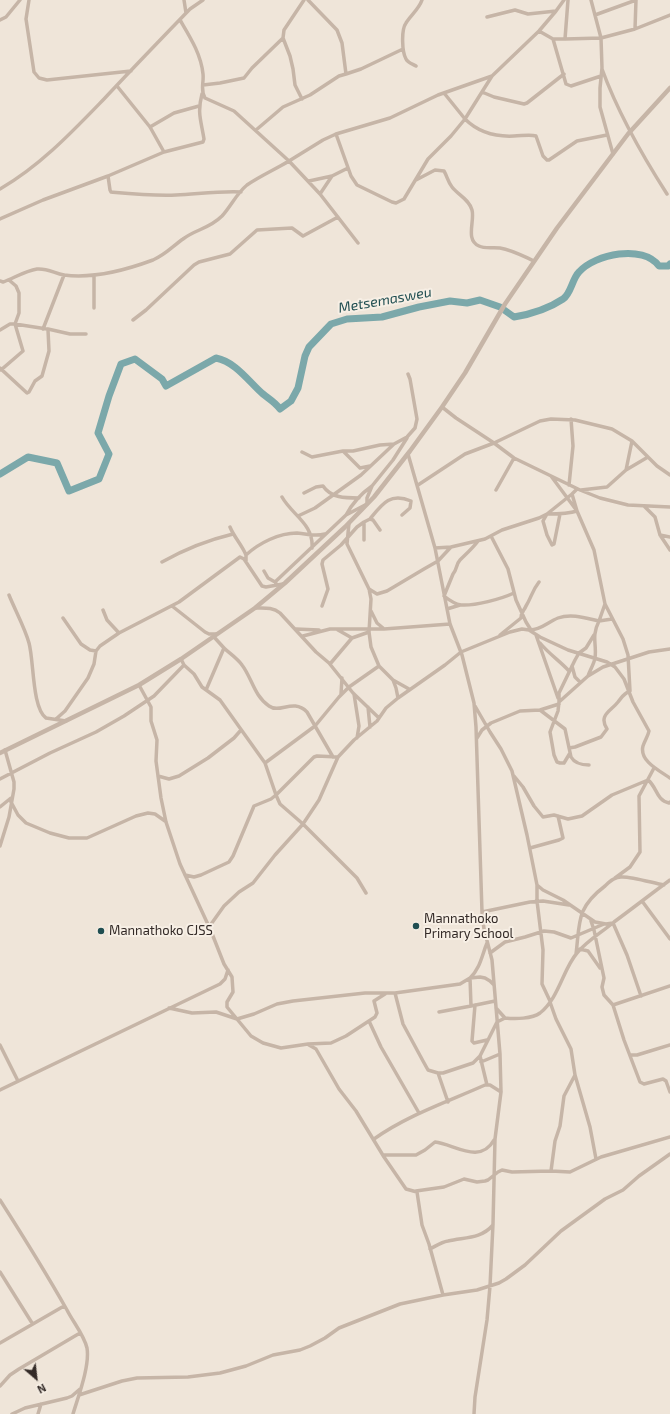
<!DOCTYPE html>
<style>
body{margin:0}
#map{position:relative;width:670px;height:1414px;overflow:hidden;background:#efe5d9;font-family:"Exo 2",sans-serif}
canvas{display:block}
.north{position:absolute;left:16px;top:1358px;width:40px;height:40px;-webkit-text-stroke:3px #f7efe5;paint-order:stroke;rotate:152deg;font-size:11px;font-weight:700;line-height:16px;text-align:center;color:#332a27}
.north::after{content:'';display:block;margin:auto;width:14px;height:18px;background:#332a27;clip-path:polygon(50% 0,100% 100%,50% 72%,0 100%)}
</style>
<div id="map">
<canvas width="670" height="1414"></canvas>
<div class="north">N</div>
</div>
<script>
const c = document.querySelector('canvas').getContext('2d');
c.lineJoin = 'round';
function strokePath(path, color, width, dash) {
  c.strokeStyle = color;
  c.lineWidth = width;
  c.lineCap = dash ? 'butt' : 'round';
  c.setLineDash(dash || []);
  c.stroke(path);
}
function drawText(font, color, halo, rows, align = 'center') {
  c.font = font + ' "Exo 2",sans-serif';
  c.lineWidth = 4;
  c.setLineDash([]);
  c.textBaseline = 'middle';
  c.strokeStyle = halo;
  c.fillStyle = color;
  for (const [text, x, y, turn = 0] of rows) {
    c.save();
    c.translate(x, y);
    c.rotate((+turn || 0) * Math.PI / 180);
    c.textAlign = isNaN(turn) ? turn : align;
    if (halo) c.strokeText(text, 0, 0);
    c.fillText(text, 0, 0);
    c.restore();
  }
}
const river = new Path2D(`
 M0 474 28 457 57 463 69 491 99 479 109 454 98 433 109 396 121 364 135 359 162 379 166 386 216 358C236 362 249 382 263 394 269 399 275 402 280 409L291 401 298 388 305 356 309 347 331 324 347 319 382 317 419 307 450 301 467 303 480 300 500 307 514 317C532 314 548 309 563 299 571 294 572 279 579 272 595 254 643 244 659 266H668L670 264`);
const minor = new Path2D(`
 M29 0 26 19 34 72 39 78 47 80 131 71
 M184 0 186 13
 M308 0 337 30 342 43 346 74 361 69 403 49
 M568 0 565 39 601 38 635 29 670 15
 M591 0 601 38 602 68 600 88V107L613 154
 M595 15 636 0
 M487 17 515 10 528 14 556 11
 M0 20 6 17 20 0
 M180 20C190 37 201 54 203 74 204 83 200 90 205 98L234 111 289 161 323 140 336 134 390 118 438 95 492 76 539 31 556 11 564 0
 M635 29 636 0
 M539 31 553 39H565
 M283 38 284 30 304 0
 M553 39 566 84 571 86 601 76
 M416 66C413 64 408 63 406 59 402 52 401 30 406 23 411 15 419 9 422 0
 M602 69C618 113 642 155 667 194
 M203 85 220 83 244 78 252 68 283 38 290 56 293 69 295 85 302 99
 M117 86 150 127 164 152
 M482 92 494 97 524 104 527 103 564 74
 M444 93 465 119 492 76
 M150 127 174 113 199 106
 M256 130 283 107 310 95 339 76 346 74
 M336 134 351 176 357 185 392 202 396 203 404 199 428 159 451 136 465 119C478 132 495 137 514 136 521 136 530 134 536 136L543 156 547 160H549L577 141 607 135
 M108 176 110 190 111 192C133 194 154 196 176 195 198 194 219 191 241 192
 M332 176 348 168
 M416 180 435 170 444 171C447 176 448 182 452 187 458 195 469 199 472 210 475 221 465 240 479 246 485 249 493 247 500 248 512 250 523 256 534 261
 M309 181 332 176 320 194
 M0 189C40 166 72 132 104 99 132 69 161 39 190 9L203 0
 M0 219 43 200 108 176 164 152 203 142 204 139C201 120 197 113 202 94
 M94 275V308
 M0 281 3 282C14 278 25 271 37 269 47 268 54 273 64 275 93 279 126 270 153 260 165 255 173 246 183 239 196 229 209 229 222 216 231 206 237 193 247 185 260 176 276 169 289 161L320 194 358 243
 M133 320 146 310 194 265 199 262 230 254 257 230 292 228 303 236 338 217
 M43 329 64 275
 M48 329 70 334H86
 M0 330 10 324H15L47 329 48 330 49 351 42 376 35 381 29 392 27 393 0 368
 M1 370 23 351 15 324 19 313V293L16 286 9 280
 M442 407 456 418 494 443 514 458 580 490 600 498 628 505 670 507
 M343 451H353L380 445 394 444
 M302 452 312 457 343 451 360 468 370 466
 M408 454 435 548 450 624 462 655 474 703 476 727 482 912 484 929 492 960 500 1054 501 1092 495 1139 493 1224 490 1286 487 1320 475 1397 474 1414
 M626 470 632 441
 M551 476 577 511 594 550 605 604 623 639 628 655 630 691C624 693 622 697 618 702 611 711 598 715 607 729L601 737 575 747 569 748
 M418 485 465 454 494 443 540 421 551 419 575 420 612 429 632 441 657 466 670 475
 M569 485 573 446 571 419
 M372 486 393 460 407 438
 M496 490 514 458
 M581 490 607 487 626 470 648 457
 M304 493 316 487 323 486C331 498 345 498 359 498
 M282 497C292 515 314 524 312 548
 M644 506 655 517 660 535 670 550
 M560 514 554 544 552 545 547 535 543 521 547 514C557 514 568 514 577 511L572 494 577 489
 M298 516 315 508 361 475 394 444 407 437 415 428 417 419 410 379 408 374
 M370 519C382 504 390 492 411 501L410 508 402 515
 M364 522 370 519 373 520 380 530
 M349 523 347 544 369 589 371 599 369 632 371 647 379 666 393 680 396 688 398 698
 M230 527C234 537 242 545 246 555
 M660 535 670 537
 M491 536 508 569 516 600 526 622 531 630
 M478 541C473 548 466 554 460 560 456 564 457 570 453 574L444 596C449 600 455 604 461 605 475 606 501 599 514 593
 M435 548 451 547
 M246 561V555C259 543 279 533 297 533 309 534 314 537 325 534
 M162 562C185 549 208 540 233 534
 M264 571 268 578 275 582
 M277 585 275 582 346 515 367 504V498L372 486C362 493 352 504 346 515
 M369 589 377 594 387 591 424 569 438 561 451 547 485 539 502 530 539 518 547 514 572 494
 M9 595C15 610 25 628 29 643 34 661 32 708 46 718L66 721
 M172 606 205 632 209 634H217
 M322 606 328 589 322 564 323 560 341 545 357 527 364 522V540
 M255 608C265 608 273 607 280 613L316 652 329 663 353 693 379 718
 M447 609 460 605
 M103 610 107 620 119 633
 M371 611 377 623 383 628
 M63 618 81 644 90 650 96 651
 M296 629 319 630
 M338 630 352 638
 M530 630C541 630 548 622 558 618 571 613 586 618 599 621L605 604
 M500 635 521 618C521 612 524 611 526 606 532 596 532 591 539 582
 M536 635 558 698
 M303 636 330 629H384L450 624
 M540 643C549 654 560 661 569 671
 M224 648C229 653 237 658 242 665 252 678 254 696 269 706 280 714 293 698 307 712L333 757
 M330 664 352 638 369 632
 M184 665 194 674 202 687 220 700 265 763 276 795 280 804 303 824 357 878 366 893
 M572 666 575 677 580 682
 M588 676C590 670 594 664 595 658 597 644 591 637 599 621L612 619
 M393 680 409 689
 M139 685 151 707V721L157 740 156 761 161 798 166 822 180 864 211 931 224 964 232 977 233 992 227 1002V1007L251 1036 263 1043 281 1048 308 1044 331 1043 346 1036 375 1017 377 1013 374 1001 385 994
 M206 690 224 648 214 637
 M341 694 342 678
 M354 694 359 726 357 738
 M559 702V693L575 660 579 653 586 648 594 635
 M475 706 490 732 501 749 512 771 527 835 537 885 543 890 563 900 595 922 606 924 613 923 627 955 641 996
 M368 707 370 727
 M540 710 565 729 571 757C575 764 582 765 589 765
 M56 719 65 711 88 678 94 664 96 651 100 646 119 633 179 602 240 557 244 559 262 586 266 587 283 584
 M477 738 482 730 491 723 520 711 540 710 559 704
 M570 753 564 763H560L557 762 554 755 550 732 558 711 559 702 588 676 603 667 649 652 670 649
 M265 763 315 726 339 697 349 687 379 666
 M158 776 169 779 179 776 208 758 234 738 241 730
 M514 776 523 787 534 806 543 817 554 815 568 819 582 816 612 795 648 780C657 787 656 800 669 803L670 802
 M0 779 50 753 96 732 124 716 154 696 184 665 181 659
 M11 802 18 815 26 823 50 833 69 838H87L136 816 148 813 155 814 165 821
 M0 807 11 798
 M0 846 9 817 14 789V782L5 750
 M530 848 559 840 563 838 558 816
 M185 875 194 877 201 875 229 862 233 856 254 806 271 799 276 795 314 757 317 756 338 757
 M615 878 630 867 640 852 639 796 654 768
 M537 885V901L543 950 542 984 550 1001
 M642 901 670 939
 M482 912 530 902 543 901 569 905
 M591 921 594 930 604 978 602 987 604 995 613 1005 670 986
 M209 927 224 906 239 892 253 883 275 855 303 824 319 800 338 757 354 740 377 721 386 708 398 698 445 665 461 652 510 632 522 629 529 630 540 637 568 650 607 662 615 667 624 679 633 702 649 731C648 736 645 740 643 746 639 761 660 771 670 778
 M487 943C482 955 480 969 470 978L471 1006 495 1001
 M580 949 588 951 600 968
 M490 953 505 942 525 937 544 931 554 932 571 938 604 924
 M576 954C580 922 576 908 605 886 609 882 614 877 621 877 630 876 653 883 664 885
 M395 993 403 1024 423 1061 428 1070 438 1073H443L473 1063 480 1056 497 1022 505 1018
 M475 1005 472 1041 474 1043 487 1040
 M613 1005 624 1040 640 1082 644 1084 663 1079 666 1081 670 1092
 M169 1008 192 1013 216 1012 237 1019 254 1014 277 1004 293 1001 365 993H395L460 984 470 978 480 977 485 978 490 981 494 985
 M496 1008 505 1018C515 1019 532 1019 540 1013 559 998 563 969 577 953 588 940 601 933 614 922 633 908 651 894 670 880
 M439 1012 471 1006
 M369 1021 381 1047 419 1113
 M0 1045 18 1081
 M309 1045 316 1049 339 1089 356 1111 384 1157 406 1189 417 1192 422 1225 429 1244 443 1295
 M630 1055H637L670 1045
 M480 1056 487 1085
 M481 1062 500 1054
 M438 1073 448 1102
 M575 1075 590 1127 596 1159
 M0 1090 220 984 225 979 228 970
 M374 1139C408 1115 447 1102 485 1085H490L501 1092
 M383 1155H416L425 1150 435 1142C454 1144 480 1165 494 1140
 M551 1171 570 1172 601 1157 670 1137
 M416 1191 444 1187 464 1179 477 1182 485 1181 488 1180 498 1172 502 1170 512 1172 551 1171 555 1141 560 1126 564 1096 575 1075 571 1049 556 1019 550 1002
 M0 1200C23 1236 46 1273 67 1310 73 1322 84 1335 87 1348 90 1366 78 1397 73 1414
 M430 1249C436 1246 441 1242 448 1241 465 1237 481 1239 493 1225
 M0 1272 32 1323
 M0 1343 64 1306
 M0 1386 10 1375 19 1369 80 1333
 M79 1395 122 1381 137 1378 188 1377 220 1373 246 1366 273 1355 300 1350 310 1346 325 1338 339 1328 400 1304 443 1295 477 1290 499 1283 506 1279 525 1265 561 1231 605 1199 623 1190 639 1176 670 1154
 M12 1414 25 1408 67 1398 72 1396 80 1389
 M38 1414 41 1404`);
const tertiary = new Path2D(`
 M0 753 139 685 181 659 255 608 285 583 345 527 374 497 410 451 442 407 465 373 505 304 557 228 628 134 670 88`);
const markers = [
 [416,926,4,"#204e51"],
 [101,931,4,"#204e51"]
];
const poiNames = [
 ["Mannathoko",424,919],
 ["Primary School",424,934],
 ["Mannathoko CJSS",109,931]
];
const waterNames = [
 ["Metsemasweu",385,300,-10]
];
strokePath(river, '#7ba8aa', 7);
strokePath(minor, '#c6b5a7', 3.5);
strokePath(tertiary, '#c6b5a7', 4.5);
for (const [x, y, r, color] of markers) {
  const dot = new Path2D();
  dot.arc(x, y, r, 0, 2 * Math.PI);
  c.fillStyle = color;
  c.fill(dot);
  strokePath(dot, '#f7efe5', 1.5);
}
drawText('13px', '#332a27', '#f7efe5', poiNames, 'left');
drawText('italic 14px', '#204e51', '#f7efe5', waterNames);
</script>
